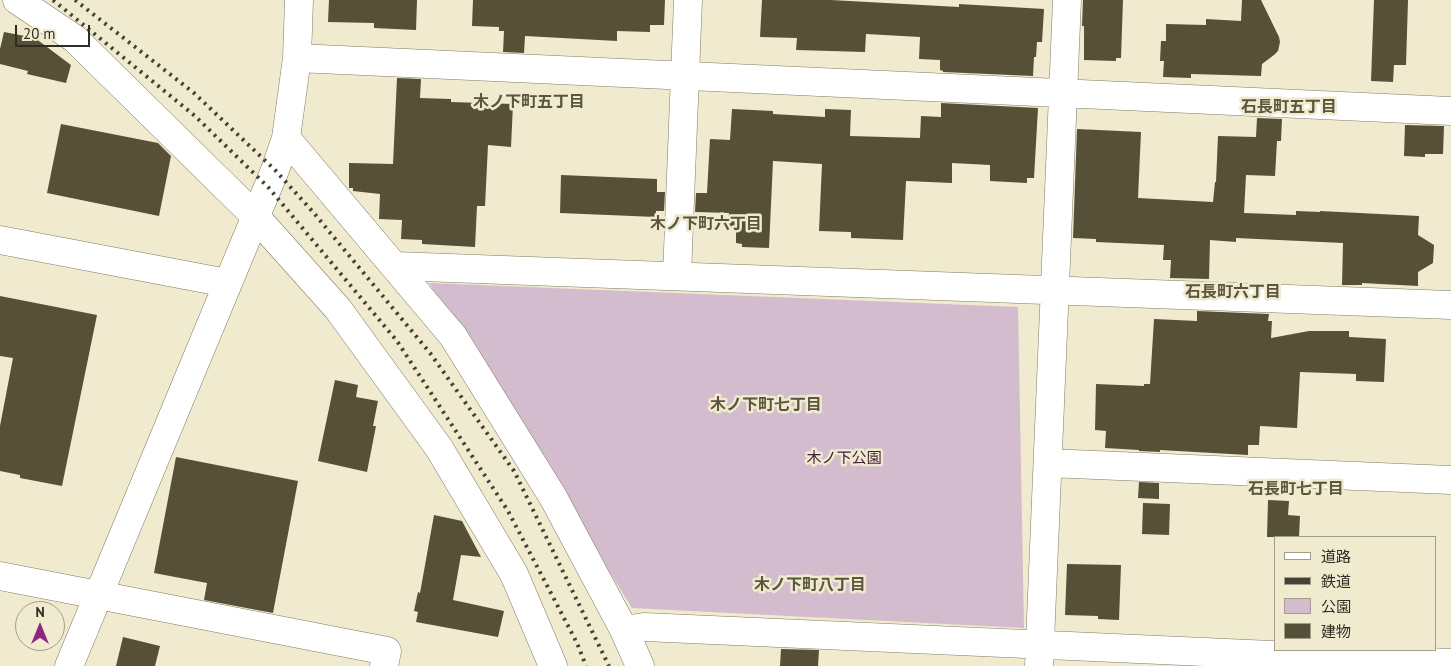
<!DOCTYPE html>
<meta charset="utf-8">
<style>
body{margin:0}
#map{position:relative;width:1451px;height:666px;overflow:hidden;background:#f0eacf;font-family:"PT Sans","Noto Sans JP",sans-serif}
canvas{display:block}
.legend{position:absolute;left:1274px;top:536px;width:162px;height:115px;box-sizing:border-box;background:#f0eacf;border:1px solid #a39e8a;margin:0;padding:6px 9px;list-style:none;font-size:15px;color:#2f2d22}
.legend li{display:flex;align-items:center;gap:10px;height:25px}
.legend b{width:25px;border:1px solid #a39e8a}
.north{position:absolute;left:15px;top:601px;width:50px;height:50px;box-sizing:border-box;background:#f0eacf;border:1px solid #a39e8a;border-radius:50%;rotate:0deg;font-size:14px;font-weight:700;line-height:20px;text-align:center;color:#2f2d22}
.north::after{content:'';display:block;margin:auto;width:18px;height:22px;background:#912385;clip-path:polygon(50% 0,100% 100%,50% 72%,0 100%)}
.scale{position:absolute;left:15px;top:25px;width:75px;height:22px;box-sizing:border-box;border:2px solid #2f2d22;border-top:0;padding-left:6px;font-size:15px;line-height:18px;white-space:nowrap;color:#2f2d22;-webkit-text-stroke:4px #f0eacf;paint-order:stroke}
</style>
<div id="map">
<canvas width="1451" height="666"></canvas>
<ul class="legend">
<li><b style="height:6px;background:#fff"></b>道路</li>
<li><b style="height:6px;background:#444235"></b>鉄道</li>
<li><b style="height:14px;background:#d2bccd"></b>公園</li>
<li><b style="height:14px;background:#565039"></b>建物</li>
</ul>
<div class="north">N</div>
<div class="scale">20 m</div>
</div>
<script>
const c = document.querySelector('canvas').getContext('2d');
c.lineJoin = 'round';
function paint(path, color) {
  c.fillStyle = color;
  c.fill(path, 'evenodd');
}
function strokePath(path, color, width, dash) {
  c.strokeStyle = color;
  c.lineWidth = width;
  c.lineCap = dash ? 'butt' : 'round';
  c.setLineDash(dash || []);
  c.stroke(path);
}
function drawText(font, color, halo, rows, align = 'center') {
  c.font = font + ' "PT Sans","Noto Sans JP",sans-serif';
  c.lineWidth = 5;
  c.setLineDash([]);
  c.textBaseline = 'middle';
  c.strokeStyle = halo;
  c.fillStyle = color;
  for (const [text, x, y, turn = 0] of rows) {
    c.save();
    c.translate(x, y);
    c.rotate((+turn || 0) * Math.PI / 180);
    c.textAlign = isNaN(turn) ? turn : align;
    if (halo) c.strokeText(text, 0, 0);
    c.fillText(text, 0, 0);
    c.restore();
  }
}
const green = new Path2D(`
 M429 283 1018 307 1024 628 632 608Z`);
const building = new Path2D(`
 M329 0H417L416 30 374 28V23L328 22Z
 M473 0H665L664 25H650V32L617 31V41L525 36 524 53 503 52 504 31H499V27L472 26Z
 M762 0H831L959 7V4L1044 9 1042 42H1037L1036 57H1034L1033 76 943 72V71L940 70V60L919 59 920 37 866 34 865 52 796 50 797 38 760 37Z
 M1083 0H1123L1121 58H1116V61L1084 60V26H1082Z
 M1242 0H1261L1279 37 1280 42 1278 51 1274 55 1262 64 1261 76 1191 74V78L1163 77 1164 61H1160L1161 41H1166V24L1206 25V19L1241 21Z
 M1374 0H1408L1406 65H1394L1393 82 1371 81Z
 M4 32 35 38 71 65 66 83 27 74 28 71 0 64V49Z
 M397 78 421 79 420 98 451 99V102L513 104 511 147 488 145 485 206H477L475 247 422 244V240L401 239 402 220 379 219 380 194 353 191V188H349V163L393 164Z
 M941 103 1038 108 1034 178H1027V183L990 181V165L952 163V183L906 181 903 240 851 238V232L819 231 822 164 773 161 769 248 742 247V244L736 243V227H728L729 213 695 212 696 193H707L710 139 730 140 732 109 773 111V114L825 117V109L851 110 850 136 920 138 921 116 941 117Z
 M1257 118 1282 119 1281 141H1277L1275 176 1246 175 1244 213 1296 215V211L1320 212V211L1419 216 1418 235 1434 245 1433 263 1418 272V286L1362 283V285H1342L1343 243 1236 238V242L1210 240 1209 279 1170 278 1171 260H1163L1164 245 1096 242V239L1073 238 1077 129 1141 132 1138 198 1213 202 1215 182H1216L1218 136 1256 137Z
 M61 124 158 143 171 156 159 216 47 193Z
 M1405 125 1444 126 1443 154H1425V157L1404 156Z
 M561 175 657 179V192H665L664 211H656V217L560 213Z
 M0 296 97 315 62 486 20 478V475L0 471V426L13 358 0 356Z
 M1197 311 1269 314 1268 321H1272L1271 338 1309 331H1349V337L1386 339 1384 382 1356 381V374L1300 372 1297 428 1260 426 1259 445H1248V455L1160 450V452L1139 451V450L1105 448 1106 431 1095 430 1096 384 1144 386V384H1150L1154 319 1197 321Z
 M335 380 358 385 356 397 378 401 373 426H376L367 472 318 461Z
 M176 457 298 481 273 613 204 600 207 583 154 573Z
 M1139 482 1159 483V499L1138 498Z
 M1268 500 1289 501 1288 515 1300 516 1299 537H1267Z
 M1143 503 1170 504 1169 535 1142 534Z
 M434 515 462 521 481 557 461 555 453 600 504 611 498 637 416 622 418 612 414 611 418 592 420 593Z
 M1067 564 1121 565 1119 620 1098 619V616L1065 615Z
 M123 637 160 646 155 666H116Z
 M781 649 819 650 818 666H780Z`);
const minor = new Path2D(`
 M17 0 75 39 255 216 338 309 439 448 514 574 553 666
 M297 58 1451 111
 M286 138 453 336 553 497 624 630 640 666
 M0 240 227 283
 M395 266 1451 305
 M677 275 688 0
 M1048 463 1451 480
 M0 576 387 651 384 666
 M624 630 644 627 1451 663
 M69 666 275 170 286 138 297 58 299 0
 M1039 666 1067 0`);
const rail = new Path2D(`
 M53 0 195 116 268 187 397 341 508 511 577 643 586 666
 M75 0 194 93 275 170 313 212 430 353 514 471 609 666`);
const parkNames = [
 ["木ノ下公園",844,459]
];
const neighbourhoodNames = [
 ["木ノ下町五丁目",529,102],
 ["石長町五丁目",1289,107],
 ["木ノ下町六丁目",706,224],
 ["石長町六丁目",1233,292],
 ["木ノ下町七丁目",766,405],
 ["石長町七丁目",1296,489],
 ["木ノ下町八丁目",810,585]
];
paint(green, '#d2bccd');
paint(building, '#565039');
strokePath(minor, '#807b62', 29);
strokePath(minor, '#fff', 28);
strokePath(rail, '#444235', 4, [2.5, 5]);
drawText('15px', '#441a3e', '#f0eacf', parkNames);
drawText('bold 16px', '#5a553d', '#f0eacf', neighbourhoodNames);
</script>
